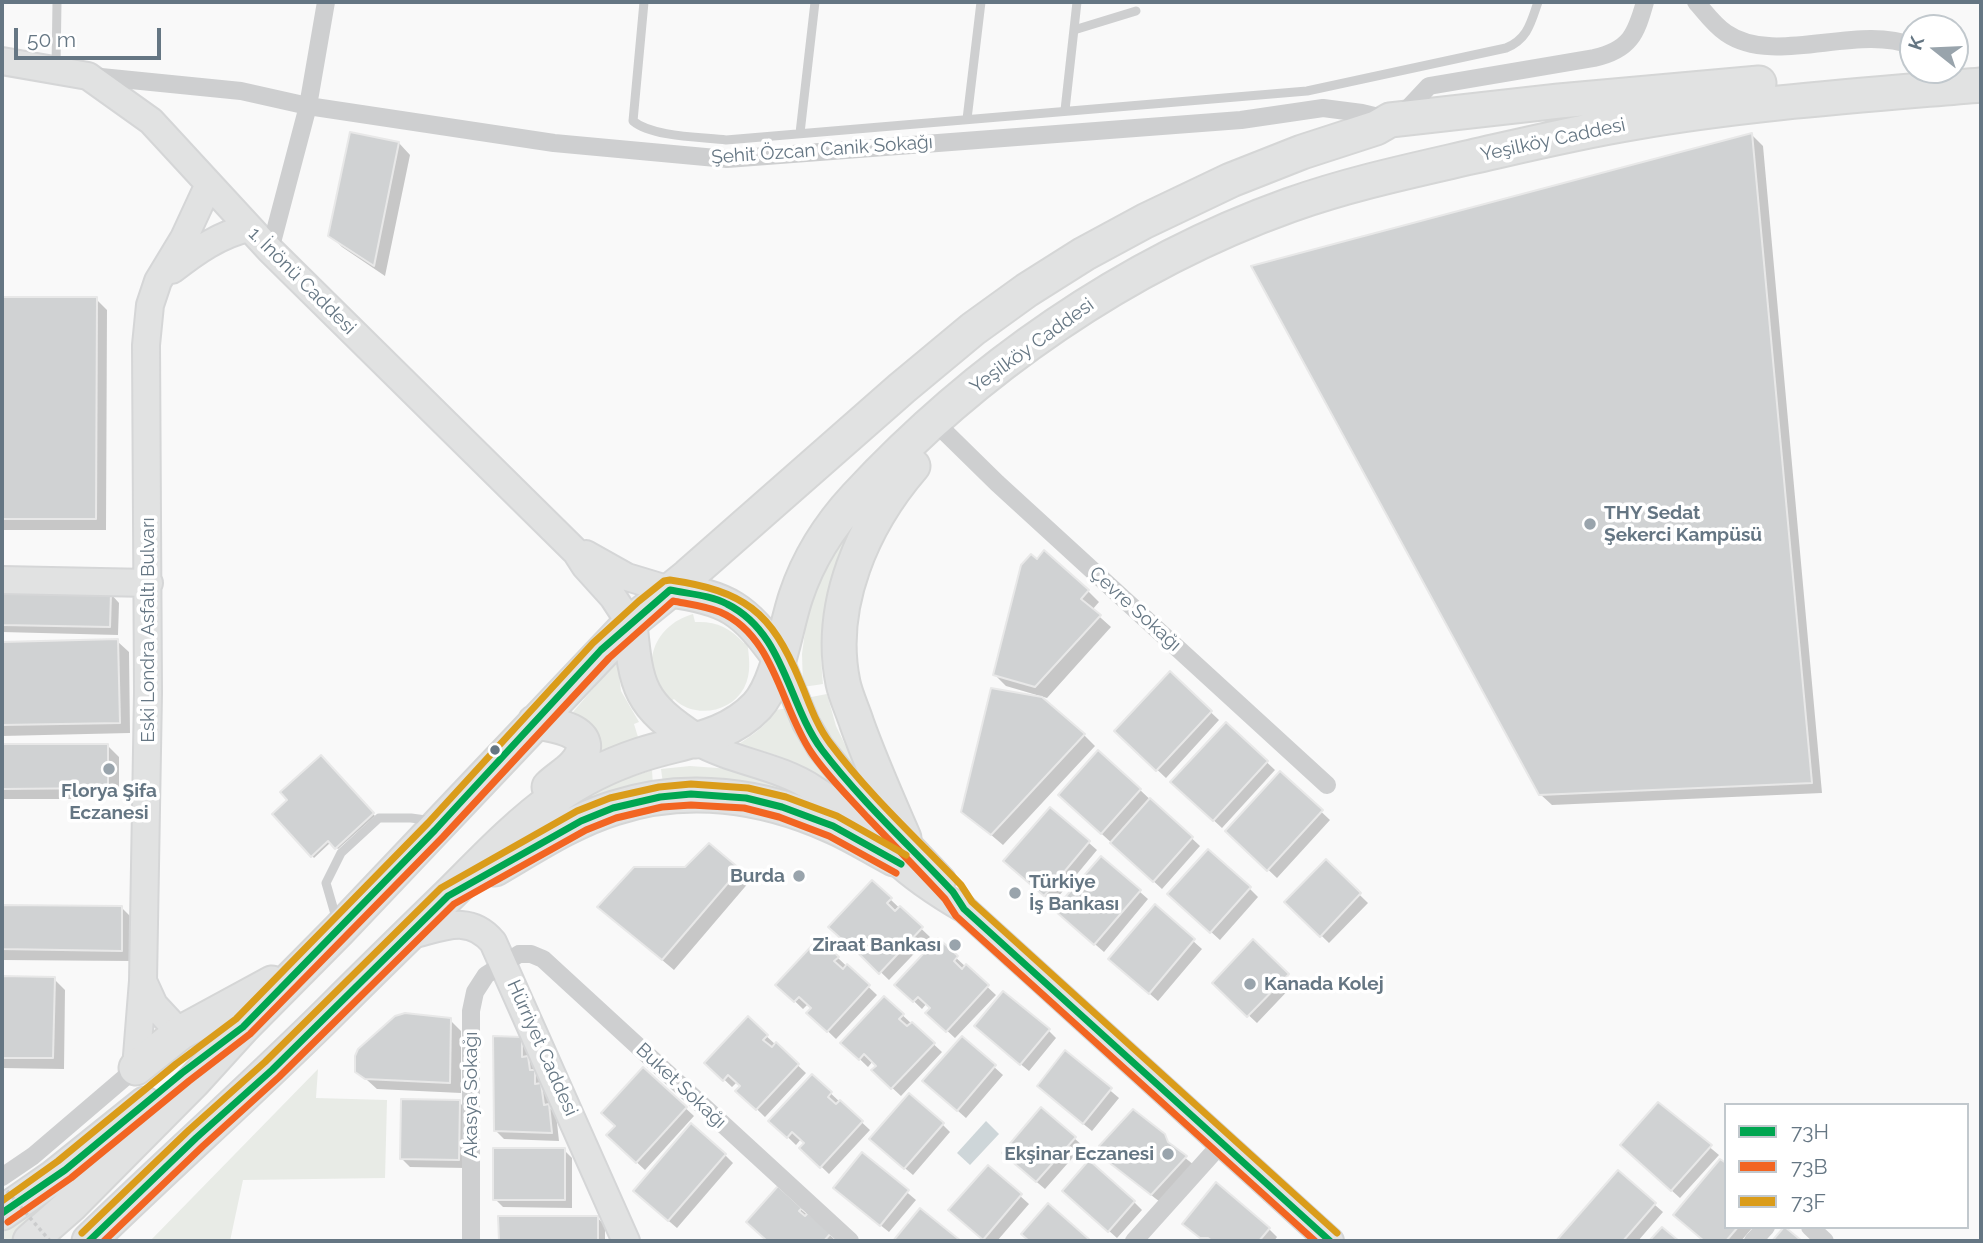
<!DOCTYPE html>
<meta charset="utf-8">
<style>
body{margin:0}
#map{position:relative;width:1983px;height:1243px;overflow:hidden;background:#f9f9f9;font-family:Raleway,sans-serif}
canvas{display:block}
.frame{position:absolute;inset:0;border:4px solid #657683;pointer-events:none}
.legend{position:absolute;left:1724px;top:1103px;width:245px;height:126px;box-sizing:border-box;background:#fff;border:2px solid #c1c8cd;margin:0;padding:9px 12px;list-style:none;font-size:21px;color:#657683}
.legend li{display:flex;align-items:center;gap:14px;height:35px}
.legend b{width:35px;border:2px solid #c1c8cd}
.north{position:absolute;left:1899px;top:14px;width:70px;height:70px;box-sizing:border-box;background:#fff;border:2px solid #c1c8cd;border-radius:50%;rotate:288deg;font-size:19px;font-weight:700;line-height:28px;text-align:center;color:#657683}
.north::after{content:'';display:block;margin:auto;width:24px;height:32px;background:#99a4ac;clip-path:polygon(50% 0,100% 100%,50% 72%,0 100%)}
.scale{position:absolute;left:14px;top:28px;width:147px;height:32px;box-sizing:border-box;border:4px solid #657683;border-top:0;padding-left:9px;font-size:21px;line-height:24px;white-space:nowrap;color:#657683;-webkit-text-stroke:5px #fff;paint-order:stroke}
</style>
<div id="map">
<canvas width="1983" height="1243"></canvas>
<div class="frame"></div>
<ul class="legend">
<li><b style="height:9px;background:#00a651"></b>73H</li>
<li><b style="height:9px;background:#f26522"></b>73B</li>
<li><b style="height:9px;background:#da9c1a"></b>73F</li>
</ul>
<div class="north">K</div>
<div class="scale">50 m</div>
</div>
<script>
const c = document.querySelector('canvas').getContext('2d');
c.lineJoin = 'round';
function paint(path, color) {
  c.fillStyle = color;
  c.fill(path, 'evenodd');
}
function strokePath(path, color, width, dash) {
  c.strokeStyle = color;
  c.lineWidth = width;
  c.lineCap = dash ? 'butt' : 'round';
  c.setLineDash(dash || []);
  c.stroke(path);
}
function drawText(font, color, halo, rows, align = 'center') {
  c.font = font + ' Raleway,sans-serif';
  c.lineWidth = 7;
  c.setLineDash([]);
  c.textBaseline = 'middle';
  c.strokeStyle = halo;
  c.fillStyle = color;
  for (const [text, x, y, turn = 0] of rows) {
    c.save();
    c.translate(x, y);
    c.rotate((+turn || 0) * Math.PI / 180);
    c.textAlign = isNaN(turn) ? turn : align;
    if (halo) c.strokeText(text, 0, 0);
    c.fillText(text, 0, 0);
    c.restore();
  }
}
const green = new Path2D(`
 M858 520C829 577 817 620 823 684L803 687 802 654 807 616 817 582 853 521Z
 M693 614 695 622C716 621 729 627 744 643L747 640C749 657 752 673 744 688 730 714 693 718 674 699L668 703C638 671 651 626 693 614Z
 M616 662 618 664 621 691 639 722 634 724 638 737 595 753 588 723 573 712Z
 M827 694 836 726 862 780 847 770 806 698Z
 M788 708C799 748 824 773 853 800 811 771 789 755 737 745 753 735 766 726 776 710Z
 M690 766 731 769 764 775 825 809 663 784 661 769Z
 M652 770 653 786 561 815 609 785Z
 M318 1069 316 1098 387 1100 385 1178 243 1180 230 1241H150Z
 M79 1179 10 1241H2V1226Z`);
const water = new Path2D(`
 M986 1121 999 1134 970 1165 957 1153Z`);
const shadow = new Path2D(`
 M1752 135 1763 146 1822 793 1552 805 1540 794Z
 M399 143 410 155 385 276 342 247 330 235Z
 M2 299H96L107 310 106 530H2Z
 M1088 591 1099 602 1092 610 1111 627 1047 698 1006 686 995 675Z
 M2 592 111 594 119 603 118 635 2 632Z
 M117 641 129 652 130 733 2 736V643Z
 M1170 674 1219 720 1166 778 1116 731Z
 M1226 724 1275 770 1222 828 1181 790Z
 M1084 735 1095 746 1003 845 963 811Z
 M2 746H108L119 757V799H2Z
 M321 757 375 816 338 849 331 842 314 858 275 814 290 801Z
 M1280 773 1330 820 1277 878 1227 831Z
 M1140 790 1200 846 1162 889 1068 803Z
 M1050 809 1097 850 1053 903 1014 869Z
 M709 845 750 881 674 970 599 907 686 869Z
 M1101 858 1148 899 1104 952 1065 918Z
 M1326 862 1368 903 1329 943 1287 902Z
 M872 882 930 937 889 980 862 954 866 950 861 945 856 951 831 927Z
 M1250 889 1258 897 1220 940 1178 902Z
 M2 906 122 908 133 919 132 961 2 960Z
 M1155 907 1202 949 1158 1001 1119 967Z
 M819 940 877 995 836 1039 809 1013 813 1008 808 1004 803 1009 778 985Z
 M938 941 996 995 955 1038 928 1013 932 1008 927 1003 922 1009 897 985Z
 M1253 942 1295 983 1257 1023 1214 983Z
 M2 978 54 979 65 990 64 1069 2 1068Z
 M884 998 942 1052 901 1096 873 1070 878 1066 873 1061 868 1067 842 1042Z
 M748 1019 806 1073 765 1117 738 1091 742 1087 737 1082 732 1087 707 1063Z
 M450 1020 461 1031V1093L377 1089 357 1071Z
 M1048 1030 1056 1038 1029 1071 984 1034Z
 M962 1038 1003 1075 966 1118 933 1089Z
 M521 1039 529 1047V1060L535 1066 537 1075 542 1080 543 1087 548 1093 550 1108 556 1114 559 1141 504 1139 496 1131Z
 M1066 1053 1119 1098 1092 1131 1047 1094Z
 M643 1069 694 1116 645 1170 616 1143 617 1126Z
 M812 1076 870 1130 829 1174 802 1148 806 1144 801 1139 796 1145 771 1121Z
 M2 1081 3 1082 2 1126Z
 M459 1102 467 1110 466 1168 410 1167 402 1159Z
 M1658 1104 1719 1155 1680 1198 1630 1153Z
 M942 1124 950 1132 913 1175 880 1147Z
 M1164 1136 1174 1149 1194 1165 1160 1202 1109 1162Z
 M1074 1138 1083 1146 1045 1189 1012 1161Z
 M564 1150 572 1158V1208L503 1207 495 1199Z
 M725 1155 733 1163 677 1228 643 1199Z
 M863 1155 916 1200 889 1232 844 1196Z
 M988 1167 1029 1204 997 1241H985L959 1218Z
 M1618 1173 1663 1212 1638 1241H1559Z
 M1216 1185 1269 1229 1277 1237 1274 1241H1204L1192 1232Z
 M778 1189 830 1235 836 1241H768L756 1230Z
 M1073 1199 1134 1202 1142 1210 1117 1238Z
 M597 1217 605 1226V1241H500V1218Z
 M1683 1223 1726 1227H1753L1741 1241H1705Z`);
const building = new Path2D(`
 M350 132 399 142 374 266 328 236Z
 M1752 133 1812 783 1539 795 1251 266Z
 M2 297H97L96 519H2Z
 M1044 550 1089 590 1081 599 1101 615 1035 687 993 675 1021 565 1031 554 1037 559Z
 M2 590 111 593 110 627 2 625Z
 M118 639 120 723 2 725V642Z
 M1170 671 1212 711 1156 771 1114 731Z
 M991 688 1042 697 1085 734 991 835 961 812Z
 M1226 722 1268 761 1213 821 1170 782Z
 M2 744H108V788L2 789Z
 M1098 750 1141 789 1101 834 1058 795Z
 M321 755 374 813 335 849 328 841 311 857 272 814 287 800 280 792Z
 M1280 771 1323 810 1267 871 1225 831Z
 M1150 798 1193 837 1153 882 1110 843Z
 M1050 807 1090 841 1044 896 1003 861Z
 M709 843 740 869 662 960 597 907 634 867H685Z
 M1208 849 1251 887 1210 933 1167 894Z
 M1101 856 1141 890 1094 945 1054 910Z
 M1326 859 1361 893 1320 937 1284 902Z
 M872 880 892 898 887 903 895 911 900 906 923 927 879 974 859 954 864 950 852 938 847 944 828 927Z
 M1155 904 1195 939 1149 994 1108 959Z
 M2 905 122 906V951L2 949Z
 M819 938 839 957 834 961 843 969 847 964 870 985 827 1032 806 1013 811 1008 799 997 794 1002 775 985Z
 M938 938 958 956 954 961 962 969 966 964 989 985 946 1032 925 1013 930 1008 918 997 913 1002 894 985Z
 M1253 939 1289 974 1247 1017 1212 983Z
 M2 976 55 977 53 1058H2Z
 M1003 991 1050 1029 1020 1065 974 1026Z
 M884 996 904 1014 899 1019 907 1026 912 1022 935 1043 891 1089 871 1070 876 1066 864 1054 859 1060 840 1043Z
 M405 1013 451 1018 450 1083 365 1079 355 1072V1056L358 1049 395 1016Z
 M748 1016 768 1035 763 1040 772 1047 776 1042 799 1064 756 1110 735 1091 740 1086 728 1075 723 1081 704 1063Z
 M493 1036 522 1037V1057L528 1056 530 1070H535V1084L541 1083 544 1105 549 1104 552 1133 494 1131Z
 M962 1036 996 1065 957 1111 922 1081Z
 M1065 1050 1112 1088 1083 1124 1037 1086Z
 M643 1067 687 1107 636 1163 606 1135 615 1126 601 1113Z
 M812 1074 832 1092 828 1097 836 1104 840 1100 863 1121 820 1168 799 1148 804 1143 792 1132 787 1138 768 1121Z
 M909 1093 944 1123 904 1169 869 1139Z
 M401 1099 460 1100 459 1160 400 1159Z
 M1658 1102 1712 1145 1671 1191 1620 1145Z
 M1041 1107 1076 1137 1036 1182 1002 1153Z
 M1133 1109 1165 1134 1168 1142 1187 1156 1151 1195 1098 1154 1099 1146Z
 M691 1123 726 1154 668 1221 633 1191Z
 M493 1148H565V1200H493Z
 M862 1152 909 1190 880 1226 833 1188Z
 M1720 1159 1726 1163V1227H1738L1726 1241H1704L1673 1215Z
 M1089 1160 1135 1201 1108 1232 1062 1191Z
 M988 1165 1022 1194 983 1240 948 1210Z
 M1618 1170 1656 1203 1623 1241H1556Z
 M1216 1182 1270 1228 1259 1241H1212L1208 1238H1200L1182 1224Z
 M778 1186 802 1208 799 1211 805 1216 808 1213 831 1233 824 1241H767L746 1222Z
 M1048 1203 1091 1241H1029L1021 1234Z
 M920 1208 961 1241H893Z
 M498 1216H598V1241H499Z
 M1662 1227 1679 1241H1649Z
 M1784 1227H1785L1802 1241H1772Z`);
const lane = new Path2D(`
 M644 2 633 121C652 137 701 137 726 140L1307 91 1506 48C1528 39 1531 22 1538 2
 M1074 30 1136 11
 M56 68 57 2
 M1065 110 1077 2
 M967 119 981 2
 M800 133 815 2
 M337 921 326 883 341 853 379 818H411L433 821`);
const street = new Path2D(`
 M1696 2C1705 12 1714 25 1726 33 1775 67 1857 23 1913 46
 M91 76 241 91 308 106 554 143 727 159 1241 120 1323 108 1362 113 1387 119
 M1399 118 1429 86 1594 58C1630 50 1636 34 1645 2
 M270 250 308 106 326 2
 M945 432 997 483 1327 785
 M2 1177 33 1156 136 1068
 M1810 1227 1825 1241
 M471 1241V1011L475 992 486 975 519 954H531L543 959 850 1241
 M1134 1241 1221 1144
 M1753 1241 1766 1227`);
const secondary = new Path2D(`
 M2 61 88 76 151 121 270 250 576 552 585 566 613 597 630 623
 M172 270C195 252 220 234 249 228
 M586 554 627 577 670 590
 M2 580 149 583
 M778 656 806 723 820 747 845 778 942 880
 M696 741C733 762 778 765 814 789 837 803 857 821 877 839 883 845 888 853 894 859 914 878 940 895 964 909L1330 1241
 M407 936C440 929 468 912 493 942L626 1241
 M143 981 154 1005 180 1033
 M136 1068 143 981 148 693 146 345 150 305 158 281 184 238 209 184`);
const highway = new Path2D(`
 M670 590C728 598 744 609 778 656
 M630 623C636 688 639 704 696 741
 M535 722C556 725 603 732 575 765 568 773 557 779 549 787
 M904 838C888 801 871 763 857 724 853 711 846 697 843 683 827 605 863 524 913 466
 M495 869C533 847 572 821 614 808 687 784 763 795 832 826 853 835 873 848 894 859
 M136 1068 180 1033 272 983
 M2 1213 54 1177 145 1104
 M30 1241 72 1204 193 1082 243 1027 339 930 630 623 688 576 902 388 973 329 1027 290 1084 254 1145 221 1231 180 1302 152 1376 128 1390 120 1559 101 1759 83
 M89 1241C170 1162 255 1087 335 1007 374 968 413 930 452 892 485 859 518 824 556 797 581 779 610 765 640 755 681 741 725 740 757 706 779 682 785 628 796 596 808 560 830 525 856 497 975 369 1125 264 1290 205 1349 184 1410 171 1471 157 1524 145 1578 132 1632 123 1747 103 1865 95 1981 85`);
const pathBridge = new Path2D(`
 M7 1191 50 1241`);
const bus1 = new Path2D(`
 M2 1213 65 1170 182 1073 243 1027 435 830 601 650 670 590C689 594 710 595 727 604 785 633 787 703 822 750 861 801 909 845 953 892L964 909 1330 1241
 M89 1241 196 1138 272 1070 448 896 581 821 613 808 660 797 691 794 746 798 782 807 833 826 901 864`);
const bus2 = new Path2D(`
 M8 1222 71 1178 189 1081 250 1034 443 837 609 658 673 601C688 604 705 606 720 612 775 636 781 708 811 752 827 776 848 796 867 817 893 844 919 871 945 899L956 916 1315 1241
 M104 1241 203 1146 279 1077 454 904 586 830 616 818 662 807 691 805 744 808 779 817 829 836 896 873`);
const bus3 = new Path2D(`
 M2 1201 58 1161 176 1064 236 1019 428 823 593 643 639 601 664 581 670 580C744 591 771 611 800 681 809 702 816 725 830 743 868 794 917 839 961 885L972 902 1337 1233
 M82 1233 189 1130 265 1062 441 888 577 811 610 798 659 787 691 784 748 788 786 797 837 816 906 855`);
const markers = [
 [1590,524,7,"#99a4ac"],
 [495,750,6,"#657683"],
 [109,769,7,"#99a4ac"],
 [799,876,7,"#99a4ac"],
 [1015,893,7,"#99a4ac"],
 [955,945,7,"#99a4ac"],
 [1250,984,7,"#99a4ac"],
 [1168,1154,7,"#99a4ac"]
];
const streetNames = [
 ["Yeşilköy Caddesi",1553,140,-12],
 ["Şehit Özcan Canik Sokağı",822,150,-4],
 ["1. İnönü Caddesi",302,281,45],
 ["Yeşilköy Caddesi",1032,346,-36],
 ["Çevre Sokağı",1135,609,42],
 ["Eski Londra Asfaltı Bulvarı",148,630,-90],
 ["Hürriyet Caddesi",542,1048,66],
 ["Buket Sokağı",681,1086,43],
 ["Akasya Sokağı",471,1095,-90]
];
const poiNames = [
 ["THY Sedat",1604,513],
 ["Şekerci Kampüsü",1604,535],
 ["Florya Şifa",109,791,"center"],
 ["Eczanesi",109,813,"center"],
 ["Burda",785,876,"right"],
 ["Türkiye",1029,882],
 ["İş Bankası",1029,904],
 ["Ziraat Bankası",941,945,"right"],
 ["Kanada Kolej",1264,984],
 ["Ekşinar Eczanesi",1154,1154,"right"]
];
paint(green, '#e8ebe6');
paint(water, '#ced6d9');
paint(shadow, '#0003');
paint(building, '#d0d2d3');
strokePath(building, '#e8e8e8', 2);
strokePath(secondary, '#d5d6d7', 30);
strokePath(highway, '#d5d6d6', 37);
strokePath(lane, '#cecfd0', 9);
strokePath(street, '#cecfd0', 18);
strokePath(secondary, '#e1e2e2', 26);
strokePath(highway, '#e1e2e2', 33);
strokePath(pathBridge, '#cbcccd', 3.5, [3.5, 3.5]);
strokePath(bus1, '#00a651', 7);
strokePath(bus2, '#f26522', 7);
strokePath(bus3, '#da9c1a', 7);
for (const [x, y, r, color] of markers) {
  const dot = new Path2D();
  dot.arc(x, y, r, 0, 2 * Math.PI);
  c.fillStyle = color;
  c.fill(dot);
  strokePath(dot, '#fff', 2.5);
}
drawText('19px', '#657683', '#fff', streetNames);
drawText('bold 19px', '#657683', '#fff', poiNames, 'left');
</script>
